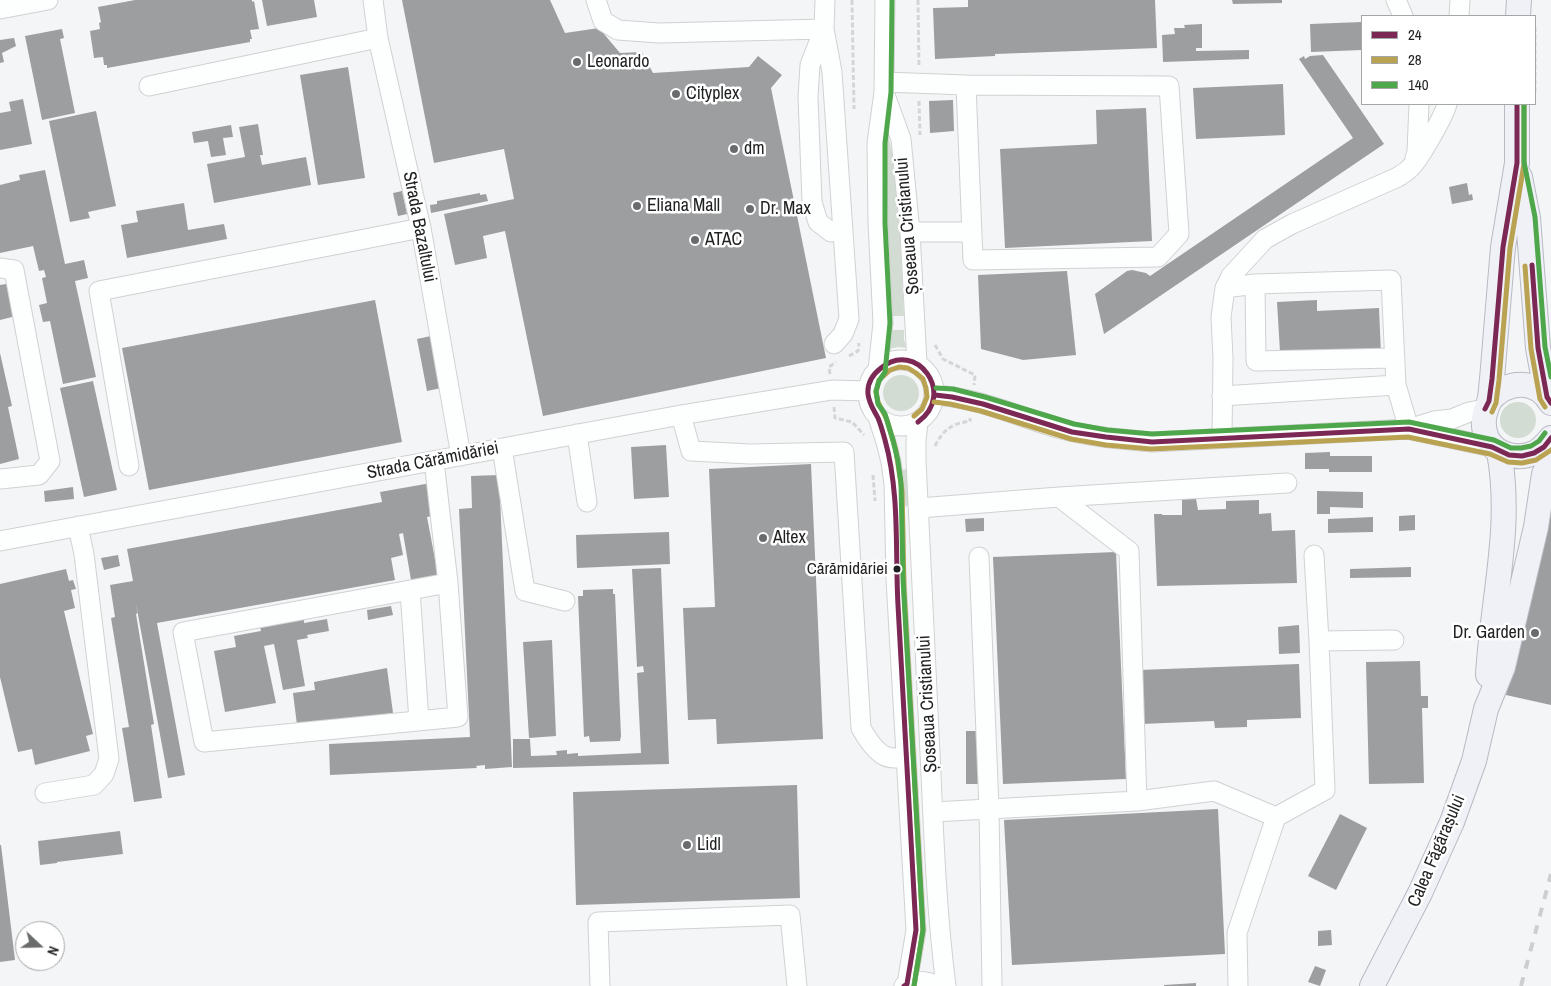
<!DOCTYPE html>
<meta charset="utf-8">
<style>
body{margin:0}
#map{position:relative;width:1551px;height:986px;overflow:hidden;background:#f4f5f7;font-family:"Archivo Narrow",sans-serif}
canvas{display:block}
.legend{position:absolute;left:1361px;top:15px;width:175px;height:90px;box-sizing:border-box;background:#fff;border:1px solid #a5a6a6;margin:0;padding:6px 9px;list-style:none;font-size:15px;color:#1f2021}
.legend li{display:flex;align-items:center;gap:10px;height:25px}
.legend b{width:25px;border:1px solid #a5a6a6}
.north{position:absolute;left:15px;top:921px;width:50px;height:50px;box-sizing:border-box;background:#fff;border:1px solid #a5a6a6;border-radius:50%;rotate:111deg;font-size:14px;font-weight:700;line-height:20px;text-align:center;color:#1f2021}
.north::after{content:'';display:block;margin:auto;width:18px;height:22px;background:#6a6b6c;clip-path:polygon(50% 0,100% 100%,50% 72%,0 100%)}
</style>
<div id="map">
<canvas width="1551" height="986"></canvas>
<ul class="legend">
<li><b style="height:6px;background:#7b2854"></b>24</li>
<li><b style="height:6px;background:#b9a251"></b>28</li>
<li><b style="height:6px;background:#4ea74b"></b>140</li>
</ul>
<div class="north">N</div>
</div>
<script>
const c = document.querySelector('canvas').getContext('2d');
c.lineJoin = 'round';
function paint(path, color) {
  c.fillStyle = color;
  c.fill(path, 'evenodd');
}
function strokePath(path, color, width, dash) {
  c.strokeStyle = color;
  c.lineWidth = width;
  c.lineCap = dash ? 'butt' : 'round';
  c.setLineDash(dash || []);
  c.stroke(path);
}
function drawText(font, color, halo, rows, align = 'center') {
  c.font = font + ' "Archivo Narrow",sans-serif';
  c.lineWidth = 5;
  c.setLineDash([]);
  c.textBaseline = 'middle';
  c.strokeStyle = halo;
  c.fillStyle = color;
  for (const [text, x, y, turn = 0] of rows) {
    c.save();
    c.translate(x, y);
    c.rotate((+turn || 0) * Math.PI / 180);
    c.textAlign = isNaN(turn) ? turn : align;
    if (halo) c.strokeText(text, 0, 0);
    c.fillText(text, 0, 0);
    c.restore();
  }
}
const green = new Path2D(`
 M885 121 897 174 904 316H891L884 161Z
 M891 330H904V340L907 348 898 347 889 349 892 338Z
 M883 393a18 18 0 1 1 36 0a18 18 0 1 1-36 0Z
 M1500 420a18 18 0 1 1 36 0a18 18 0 1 1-36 0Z
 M909 469 910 505 904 507 900 470Z`);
const building = new Path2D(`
 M135 0H252V2L254 1 259 29 250 30 252 39H250V42L107 68V65H104L103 57 94 58 90 31 100 29 99 23 101 22 98 7Z
 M262 0H314L317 17 267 26Z
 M402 0H550L565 33 599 28 620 53 642 52 653 73 749 67 758 56 782 75 771 88 826 358 543 416 505 231 483 236 487 258 455 265 444 214 514 199 504 149 434 163Z
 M968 0H1155L1157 48 995 54V56L935 59 933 8 968 7Z
 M1232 0H1282V3L1233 4Z
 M1362 22V50L1311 52 1310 24Z
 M1202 24V48H1196V51L1249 50V59L1163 62 1162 35 1175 34 1174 28H1185L1184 25Z
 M62 29 64 38 60 39 75 113 42 120 25 36Z
 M14 38 16 46 2 53 4 62 0 63V40Z
 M1323 55 1384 144 1104 334 1095 294 1127 271 1132 270 1146 273 1150 276 1353 138 1299 59 1304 56 1305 59 1310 56Z
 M348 67 365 178 318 185 300 75Z
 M1283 84 1285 135 1196 139 1193 88Z
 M23 99 32 144 0 150V113L11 111 9 102Z
 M953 100 954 131 930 133 929 101Z
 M1146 108 1152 241 1005 248 1000 149 1097 144 1096 110Z
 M96 111 116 206 88 212 90 218 70 222 49 121Z
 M258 124 263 155H260L262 165 306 157 311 185 214 203 207 164 245 157 239 127Z
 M231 125 233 137 223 138 226 155 211 157 208 141 194 143 192 132Z
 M45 170 65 264 84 260 88 278 75 281 96 377 63 384 50 321 43 322 39 305 47 303 42 278 46 277 44 270 39 271 33 246 0 253V185L20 180 19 175Z
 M1467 183 1469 195 1472 194 1473 200 1452 204 1449 187Z
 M402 191 407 214 398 216 393 193Z
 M480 193V195L486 194 488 201 431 213 430 205 437 204V201Z
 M184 203 188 230 224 224 227 239 127 258 121 225 138 222 136 211Z
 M1067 271 1076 355 1023 360 981 349 978 275Z
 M12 283 20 315 0 320V285Z
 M375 300 402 442 149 490 122 348Z
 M1317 300V311L1379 308 1381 354 1316 357V350L1280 352 1277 302Z
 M431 336 441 388 427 391 417 339Z
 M0 353 12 406 8 407 19 459 0 464Z
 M93 381 117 490 84 497 60 388Z
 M666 445 669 497 634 499 631 447Z
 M1330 452V456H1372V472H1329V469H1305V453Z
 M811 464 823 739 717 744 716 719 688 720 683 608 715 607 709 469Z
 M499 475 512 767 485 769V765L476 766 477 768 330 775 329 744 470 737 459 509 472 508 471 476Z
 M431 483 437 515 427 517 438 575 411 580 403 533 399 534 403 555 391 558 395 580 157 623 185 775 168 778 136 604 138 613 136 614 154 724 151 725 162 798 134 802 122 728 129 727 111 618 115 617 110 585 133 581 127 549 382 502 380 492Z
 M73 487 74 499 45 502 44 491Z
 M1317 491 1363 492V508L1330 507V514H1317Z
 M1182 493H1195L1198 510 1226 509V501L1259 500V514L1271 513 1272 531 1295 530 1297 583 1157 586 1154 514H1162V515H1182Z
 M1550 509H1551V705L1506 695Z
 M1415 515V530L1399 531V516Z
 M1373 517V532L1328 533V519Z
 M984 518V531L966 532 965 519Z
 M669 532 670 564 577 568 576 535Z
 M1116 552 1126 779 1003 784 993 557Z
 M118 555 120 566 104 570 101 558Z
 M1411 567V577L1350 578V569Z
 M661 568 669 764 513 768V739H530L531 756 557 755 556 751 567 750V754L578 753V756L641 753 637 673 644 672 643 666 637 667 632 569Z
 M66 569 69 581 73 580 76 589 71 590 75 608 64 611 93 734 86 736 90 751 35 765 32 749 18 752 0 677V584Z
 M613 589V594H615L621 736 620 741 590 742 589 736 584 737 578 596H583V590Z
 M391 606 393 615 368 620 367 610Z
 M304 619V623L327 619 329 631 307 635 308 638 297 640 305 686 283 690 274 644 264 646 276 703 225 712 214 651 236 647 234 636 261 631 260 627Z
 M1299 625 1300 653 1279 654 1278 627Z
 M552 640 556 736 529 738 523 642Z
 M1420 661 1421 696H1428V708H1422L1424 783 1369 784 1366 662Z
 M1299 664 1301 718 1247 720V727L1215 728 1214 721 1141 724 1139 670Z
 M387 668 393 713 297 725 293 693 315 690 314 682Z
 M966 731H983L986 784H966Z
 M797 785 800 898 576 905 573 792Z
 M1218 809 1225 954 1012 965 1004 820Z
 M1340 814 1367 828 1336 890 1308 876Z
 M120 831 123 854 57 862V863L40 865 38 841Z
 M0 845H1L15 960 0 962Z
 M1331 930 1332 945 1318 946V931Z
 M1315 966 1326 970 1320 986 1308 982Z
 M1196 983V986H1164V985Z`);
const path = new Path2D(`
 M852 0 854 109
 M918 0 919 67
 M1535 27V93
 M919 101 920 135
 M935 345 943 359 975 375 974 385
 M849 356 858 351 859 343
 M830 374 829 367 836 362
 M834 407 835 418 852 422 864 435
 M935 446C943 430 951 424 970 421V418
 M873 475 875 501`);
const minor = new Path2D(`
 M373 0 378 38 421 228 461 456
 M596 0 603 21 618 30 659 33 824 29 810 65 808 97 812 202 818 222 831 232 843 230
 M825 0 824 29 832 72 849 319 843 334 834 344
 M1396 0 1403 16
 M0 9 48 0
 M1459 16 1460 0
 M884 82 966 85 1169 86 1179 234 1158 257 973 260 966 85
 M149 86 378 38
 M885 95 901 139 910 232 917 363
 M1415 158 1417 152 1419 104
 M910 232H971
 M0 268 14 270 50 461 39 475 0 479
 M1255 284 1256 361 1394 358
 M1225 288 1255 284 1391 280 1396 385 1409 429
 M868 393a33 33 0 1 1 66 0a33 33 0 1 1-66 0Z
 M878 370 883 323 878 223 877 143 884 92 885 0
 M935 395C980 398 1018 417 1061 429 1091 437 1122 439 1152 442L1409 429 1434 421 1452 419 1469 412 1485 409
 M1222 396 1396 385
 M681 415 691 451 750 454 844 452 861 728C866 737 875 751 885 756 891 759 900 758 906 758
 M878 417 886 442 891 462 894 484 896 579 916 930 907 984
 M918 422 916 440V460C922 565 926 670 931 774 934 845 937 916 946 986
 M1412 430 1492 447
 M577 434 587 502
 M1222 438 1223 358 1221 317 1225 288 1231 276 1265 239 1292 224 1398 177C1402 174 1408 171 1411 167 1419 160 1445 114 1447 104
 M502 448 525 591 565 601
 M434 461 448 583 458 717 204 742 183 632 448 583
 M129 466 99 291 421 228
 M1059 497 1129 551 1137 801
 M919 508 1059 497 1287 483
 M0 541 681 415 832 390 868 391
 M979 557 989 809 992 986
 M410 590 419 721
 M1319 641 1394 640
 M45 793 94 785 104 774 109 759 84 554 78 526
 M933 812 1137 801 1214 791 1276 817
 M600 986 598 922 790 915 797 986
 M904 986C915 979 927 981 939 986
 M1238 986 1237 933 1276 817 1325 790 1319 641 1314 555`);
const major = new Path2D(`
 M1518 16 1519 0
 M1517 104V163L1503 247 1492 379C1491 386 1491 395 1489 402 1485 412 1482 420 1485 432 1489 453 1515 461 1534 453 1541 450 1546 444 1551 438
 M1520 177 1528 218 1538 348 1547 397
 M1489 401C1507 380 1536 378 1551 403
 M1488 675C1492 600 1513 527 1499 452
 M1372 986 1420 893 1452 822 1474 761 1486 709 1503 667 1536 527 1544 474 1550 462 1551 438`);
const rail = new Path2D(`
 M1521 986 1551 874`);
const bus1 = new Path2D(`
 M1532 265 1538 348 1547 397 1551 403
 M935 395 952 397 983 404 1072 432 1106 437 1152 442 1409 429 1492 447 1509 455 1522 456 1534 453 1544 447 1551 438
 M1485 409 1489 401 1492 379 1503 247 1517 163V104
 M904 986 907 984 916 930C910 822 904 714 898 605 895 550 900 494 885 440 883 433 881 425 878 418 874 410 869 404 868 394 867 383 872 375 881 368 916 339 957 394 918 422`);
const bus2 = new Path2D(`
 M1525 266 1531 349 1540 399 1545 407
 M934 402 950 404 981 411 1071 439 1106 445 1151 449 1408 437 1490 454 1508 462 1522 463 1536 460 1551 450
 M1492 412 1496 403 1499 380 1510 248 1524 164V104
 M914 416 922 409 927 397 926 388 923 379 916 373 908 368 899 367 890 370 879 380 876 392 878 402 887 420 896 451 902 491 904 591 923 930 914 986`);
const bus3 = new Path2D(`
 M892 0 891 92 885 143V223L890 323 885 372 879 381 876 391 878 404 885 414 893 440 898 461 901 483 903 579 923 930 914 986
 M1524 104V162L1535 217 1545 347 1551 377
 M936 388 953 389 985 397 1074 424 1107 430 1152 434 1409 422 1494 440 1511 448H1521L1531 446 1539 441 1545 433`);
const markers = [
 [577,62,5,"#6a6b6c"],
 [676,94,5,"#6a6b6c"],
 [734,149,5,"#6a6b6c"],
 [637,206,5,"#6a6b6c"],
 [750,209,5,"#6a6b6c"],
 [695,240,5,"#6a6b6c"],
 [763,538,5,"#6a6b6c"],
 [897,569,4.5,"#1f2021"],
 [1535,633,5,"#6a6b6c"],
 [687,845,5,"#6a6b6c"]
];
const busNames = [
 ["Cărămidăriei",888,569]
];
const poiNames = [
 ["Leonardo",587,62],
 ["Cityplex",686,94],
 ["dm",744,149],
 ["Eliana Mall",647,206],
 ["Dr. Max",760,209],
 ["ATAC",705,240],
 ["Altex",773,538],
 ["Dr. Garden",1525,633,"right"],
 ["Lidl",697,845]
];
const streetNames = [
 ["Șoseaua Cristianului",908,226,-95],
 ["Strada Bazaltului",419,227,79],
 ["Strada Cărămidăriei",433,461,-11],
 ["Șoseaua Cristianului",928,704,-93],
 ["Calea Făgărașului",1437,851,-67]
];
paint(green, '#d2dcd2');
paint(building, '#9d9ea0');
strokePath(minor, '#d1d1d3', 21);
strokePath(major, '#b8bac3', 26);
strokePath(path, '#d5d5d6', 3, [5, 2.5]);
strokePath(minor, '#fdfefe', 19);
strokePath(major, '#f0f1f6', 24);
strokePath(rail, '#cececf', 4, [9, 9]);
strokePath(bus1, '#7b2854', 5);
strokePath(bus2, '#b9a251', 5);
strokePath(bus3, '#4ea74b', 5);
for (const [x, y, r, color] of markers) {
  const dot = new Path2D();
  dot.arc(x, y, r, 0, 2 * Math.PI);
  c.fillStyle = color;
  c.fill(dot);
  strokePath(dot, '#fff', 2);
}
drawText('17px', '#1f2021', '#fff', busNames, 'right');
drawText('18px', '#1f2021', '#fff', poiNames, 'left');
drawText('18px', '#1f2021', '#fff', streetNames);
</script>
